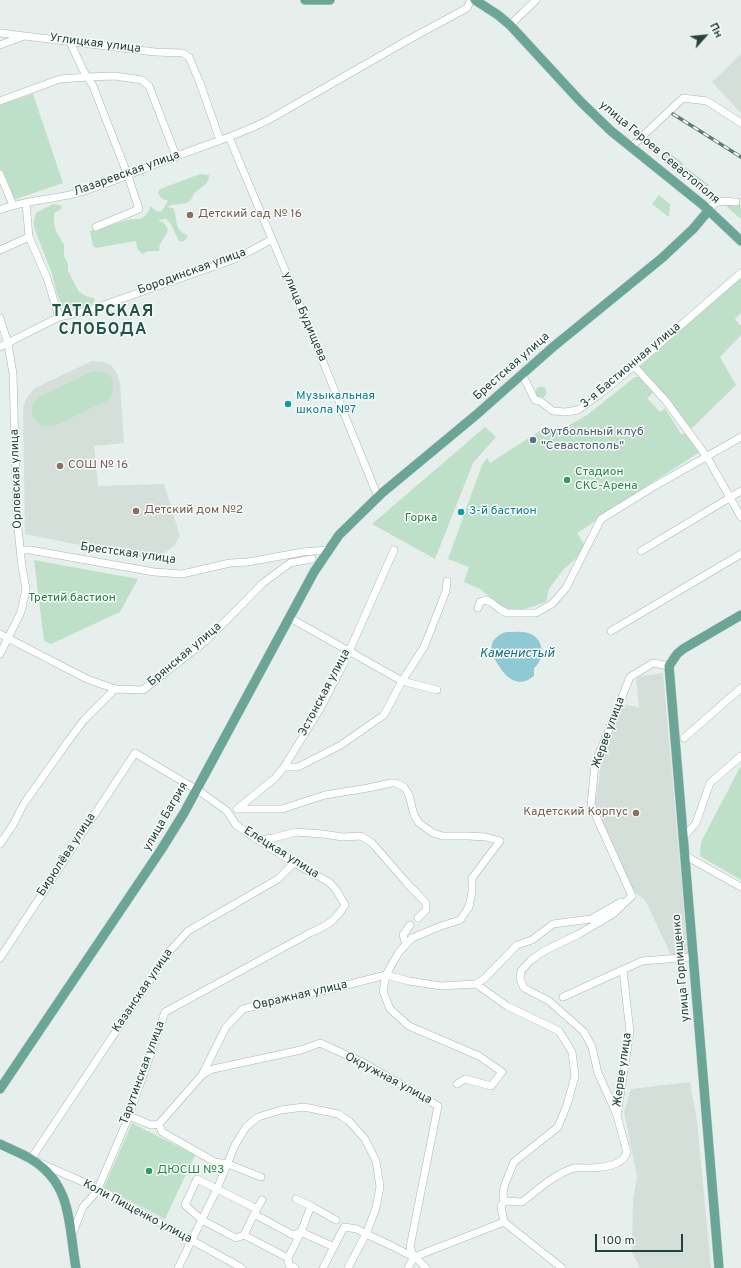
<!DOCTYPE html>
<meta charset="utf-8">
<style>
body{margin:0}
#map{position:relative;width:741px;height:1268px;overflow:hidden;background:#e6efeb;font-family:Overpass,sans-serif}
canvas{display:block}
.north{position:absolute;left:685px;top:16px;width:40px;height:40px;-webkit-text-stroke:3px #f7fbf9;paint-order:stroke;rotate:63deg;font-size:11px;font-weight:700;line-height:16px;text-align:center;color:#24423a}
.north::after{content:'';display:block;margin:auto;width:14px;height:18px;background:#24423a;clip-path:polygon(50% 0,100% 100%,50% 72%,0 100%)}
.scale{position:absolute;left:595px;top:1234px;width:88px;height:18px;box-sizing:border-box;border:2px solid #24423a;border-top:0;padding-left:5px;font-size:12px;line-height:14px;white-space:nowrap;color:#24423a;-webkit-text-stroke:3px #f7fbf9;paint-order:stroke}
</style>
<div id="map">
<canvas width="741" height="1268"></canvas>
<div class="north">Пн</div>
<div class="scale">100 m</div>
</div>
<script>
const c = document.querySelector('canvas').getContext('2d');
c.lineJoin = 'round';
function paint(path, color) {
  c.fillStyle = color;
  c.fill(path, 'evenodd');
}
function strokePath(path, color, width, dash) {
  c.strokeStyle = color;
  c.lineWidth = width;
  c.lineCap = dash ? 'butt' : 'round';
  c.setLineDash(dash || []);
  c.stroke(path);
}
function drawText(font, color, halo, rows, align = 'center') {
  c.font = font + ' Overpass,sans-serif';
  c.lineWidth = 3;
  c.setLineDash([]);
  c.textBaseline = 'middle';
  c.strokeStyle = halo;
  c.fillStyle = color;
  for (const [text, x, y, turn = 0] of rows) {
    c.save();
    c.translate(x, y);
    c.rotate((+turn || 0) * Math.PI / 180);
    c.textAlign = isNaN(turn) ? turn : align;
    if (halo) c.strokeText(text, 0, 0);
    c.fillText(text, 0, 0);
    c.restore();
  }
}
const built = new Path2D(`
 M741 54V113L712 82Z
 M92 361 104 362 112 366 117 374 120 383 124 443 94 446 98 486 164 484 180 536 174 546 155 560 25 534 23 407 27 397 35 388Z
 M663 673 688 955 672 957 645 900 633 891 595 806 601 763 621 704 639 707 636 677Z
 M690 1082 697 1121 711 1268H640L632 1253 633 1200 637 1176 624 1112 631 1089Z`);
const green = new Path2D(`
 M33 94 63 183 10 201 0 173V105Z
 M666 150 684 164 678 171 661 157Z
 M687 168 709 185 705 190 683 173Z
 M200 174 209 175C209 186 199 187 194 194 192 197 192 200 188 202 182 205 174 203 167 207L173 208C179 220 172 228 188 236L185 240 182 242 179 241 171 224 166 219H163L158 221 163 222 168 229C166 238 159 241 159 251H149L142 254 137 248 136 241 96 248 93 246 90 231 131 219C143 220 146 217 151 206L156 211 161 212 168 201 161 198 158 193 160 189Z
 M659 195 670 204 669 217 652 204Z
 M736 203 740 204 741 207V219L727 207 729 204Z
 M53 204 60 205 62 207 60 210 54 213V223L56 231 64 245V256L68 264V271L79 292 86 296 94 298 95 300C94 302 93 304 91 305 84 310 69 309 62 306L57 294 52 274 34 227V220L36 213Z
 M741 277V313L735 319 741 326V335L720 357 736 385 691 429 638 367Z
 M93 371 104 372 109 375 113 380V391L108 400 54 426H43C30 419 28 407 39 397Z
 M635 377H639L653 393 647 398 660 412 665 408 681 434 686 433 700 452 634 494V496L577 533 587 549 563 570 549 589 546 602 522 610 506 611 480 589 464 582 469 567 448 559 482 465 487 458 490 463 546 427 549 432 559 427 561 430 587 415Z
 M535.5 392a5.5 5.5 0 1 1 11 0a5.5 5.5 0 1 1-11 0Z
 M485 427 496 437 473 463 435 559 372 524Z
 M34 560 138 579 120 612 51 644 44 641Z
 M741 767V880L700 856 701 842 739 769Z
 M132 1123 195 1155 165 1219 104 1187Z`);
const water = new Path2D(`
 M506 632C513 632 522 631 528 633 544 637 546 659 534 668V676C530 679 525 682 520 682 510 681 504 674 499 666 489 651 487 639 506 632Z`);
const minor = new Path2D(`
 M510 25 536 0
 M0 33 155 52 183 53 189 57 200 83 220 140
 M70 42 83 70 93 86 128 176 139 209 96 227
 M0 45 24 36
 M0 101 60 79 88 77 115 76 142 80 149 86 176 156
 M229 137 304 315 378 497
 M631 147 683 98 707 101 741 123
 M0 174 13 205
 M26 203 29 237 47 278 59 317
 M0 210C24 200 52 200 77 193 111 184 143 168 177 156 208 144 240 135 270 119L408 40 467 8 471 0
 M709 210C715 199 724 201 736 202
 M0 250 29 237
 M0 318 8 344 13 374 17 519 22 567 26 589 21 612 0 654
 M0 347 59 317 87 311 235 259 271 240
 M634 366 666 401 707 457 741 517
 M522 374 535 400 540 401 553 411 565 412 578 410 600 394 634 366 741 273
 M20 550H30L154 572 182 574 230 563 248 562 303 552 328 550
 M641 551 741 491
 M478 608 480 602 486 600 492 603 501 610 507 613H536L552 604 566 588 601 519 653 487 741 437
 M290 618 402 681 437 690
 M611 631 741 554
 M0 634 87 679 115 689 143 690 207 640 263 583 290 563 312 559
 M684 738 741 688
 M284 767H298L341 745 384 715 402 681 424 647 436 617 446 591 447 581
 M237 809 275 778 284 767 320 709 343 665 394 550
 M238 809H282L325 795 368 788 391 783H396L404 787 409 795 414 815 419 823 433 833 443 836H468L486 837 500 841 472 878V892L469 907 460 920 441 926 412 938 399 952 386 975 383 991 390 1009 409 1026 479 1056 502 1072 491 1086 465 1079 457 1084
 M683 838 696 823 710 783 741 756
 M258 840 273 838 296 832 322 834 343 837 361 836 372 843 406 882 426 903V910L418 918
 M0 844 13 825 23 805 66 744 84 720 115 689
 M684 855 741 887
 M632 896 591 805 595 764 630 677 653 663 669 666
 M406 944 403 935 410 925
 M0 958 135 753 202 793 227 811 236 825 258 840 294 863 329 882 337 891 345 905C335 921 327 926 310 933L165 1012 129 1116 100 1184 99 1189 83 1207 72 1235
 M386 975 409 981 441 986 476 984 507 1006 559 1031 572 1052 575 1076 567 1105 558 1127 514 1162 505 1184 503 1193 504 1201 501 1206 504 1222 562 1268
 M476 984 485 978 517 945 532 940 553 924 591 919 621 902
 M563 997 642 961 692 957
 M202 1075 213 1069 301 1050 320 1043 364 1063 438 1106 410 1247 414 1257 408 1268
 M617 1115 598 1073 592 1047 584 1032 549 1001 524 988 520 979 521 971 531 960 544 951 579 934 613 914 632 896
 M129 1116 151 1125 159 1124 202 1075 226 1027 243 1009 288 998 327 990 386 975
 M159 1124 162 1132 215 1162 228 1164 261 1177
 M296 1199 311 1206
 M262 1200 254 1214 293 1235 301 1232
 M504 1201 522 1202C538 1190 552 1176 571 1169 576 1167 582 1168 587 1168 600 1168 623 1167 627 1152L617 1116 630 1032 623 970
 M254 1214 244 1235 236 1238 202 1220 185 1205 197 1179 257 1209
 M244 1235 288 1258 301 1232
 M334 1247 301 1232 311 1206 336 1220
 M414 1257 504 1222
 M288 1258 289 1265 295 1268
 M178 1268 217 1189 235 1145 246 1127 258 1117 281 1110 304 1107 338 1114 349 1121 365 1139 376 1161 380 1187 376 1208 366 1234 348 1268
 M242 1268 99 1189 31 1159 168 953 188 931 278 879 294 863
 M323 1268 344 1227 357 1229 366 1234 392 1246 417 1259 426 1268`);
const major = new Path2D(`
 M305 0H330
 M475 0 498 15 510 25 581 102 611 131 703 205 741 241
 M0 1089 161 850 184 813 314 572 339 535 382 493 476 415 553 347 662 258 693 229 709 210
 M0 1144C10 1149 21 1153 31 1159 73 1185 68 1224 76 1268
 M719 1268 669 666 677 654 683 649 741 615`);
const rail = new Path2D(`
 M673 114 741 157`);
const markers = [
 [190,215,4,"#8d6e63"],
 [288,404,4,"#0f9aa8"],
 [533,440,4,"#5c6f8a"],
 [60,466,4,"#8d6e63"],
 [567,480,4,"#2e9e5b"],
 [136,511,4,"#8d6e63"],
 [461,512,4,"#0f9aa8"],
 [636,813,4,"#8d6e63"],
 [149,1171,4,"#2e9e5b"]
];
const streetNames = [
 ["Углицкая улица",95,44,7],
 ["улица Героев Севастополя",659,153,40],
 ["Лазаревская улица",127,174,-20],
 ["Бородинская улица",192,272,-20],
 ["улица Будищева",304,317,67],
 ["3-я Бастионная улица",631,366,-40],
 ["Брестская улица",512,367,-41],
 ["Орловская улица",17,479,-92],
 ["Брестская улица",128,554,8],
 ["Брянская улица",185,655,-40],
 ["Эстонская улица",325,693,-62],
 ["Жерве улица",609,733,-70],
 ["улица Багрия",166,817,-60],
 ["Елецкая улица",281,853,32],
 ["Бирюлёва улица",67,855,-57],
 ["улица Горпищенко",682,968,-95],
 ["Казанская улица",143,991,-56],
 ["Овражная улица",300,996,-13],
 ["Жерве улица",623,1070,-82],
 ["Тарутинская улица",143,1073,-70],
 ["Окружная улица",388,1079,28],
 ["Коли Пищенко улица",137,1212,28]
];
const educationNames = [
 ["Детский сад № 16",198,215],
 ["СОШ № 16",68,466],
 ["Детский дом №2",144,511],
 ["Кадетский Корпус",628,813,"right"]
];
const cultureNames = [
 ["Музыкальная",296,397],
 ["школа №7",296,411],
 ["3-й бастион",469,512]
];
const serviceNames = [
 ["Футбольный клуб",541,433],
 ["\"Севастополь\"",541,447]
];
const leisureNames = [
 ["Стадион",575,473],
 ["СКС-Арена",575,487],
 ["ДЮСШ №3",157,1171]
];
const parkNames = [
 ["Горка",421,519],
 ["Третий бастион",72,599]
];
const waterNames = [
 ["Каменистый",517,654]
];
const districtNames = [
 ["ТАТАРСКАЯ",103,313],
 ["СЛОБОДА",103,331]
];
paint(built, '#d4dfda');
paint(green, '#bfe0c8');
paint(water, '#8ec9d4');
strokePath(minor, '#a8b8b2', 8);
strokePath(major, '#c2cac8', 10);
strokePath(minor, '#fff', 7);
strokePath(major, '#6aa596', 9);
strokePath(rail, '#5f7d75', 3.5);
strokePath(rail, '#f7fbf9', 2, [6]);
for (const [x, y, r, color] of markers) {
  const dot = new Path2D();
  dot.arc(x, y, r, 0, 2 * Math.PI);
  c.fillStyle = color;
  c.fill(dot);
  strokePath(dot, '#f7fbf9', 1.5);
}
drawText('12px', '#24423a', '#f7fbf9', streetNames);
drawText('12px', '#785e54', '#f7fbf9', educationNames, 'left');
drawText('12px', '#0d838f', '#f7fbf9', cultureNames, 'left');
drawText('12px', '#4e5e75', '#f7fbf9', serviceNames, 'left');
drawText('12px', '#27864d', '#f7fbf9', leisureNames, 'left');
drawText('12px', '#2d7a4b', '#f7fbf9', parkNames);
drawText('italic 13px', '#1c6f80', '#f7fbf9', waterNames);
c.letterSpacing = '1px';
drawText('bold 16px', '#1f5548', '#f7fbf9', districtNames);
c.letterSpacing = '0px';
</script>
